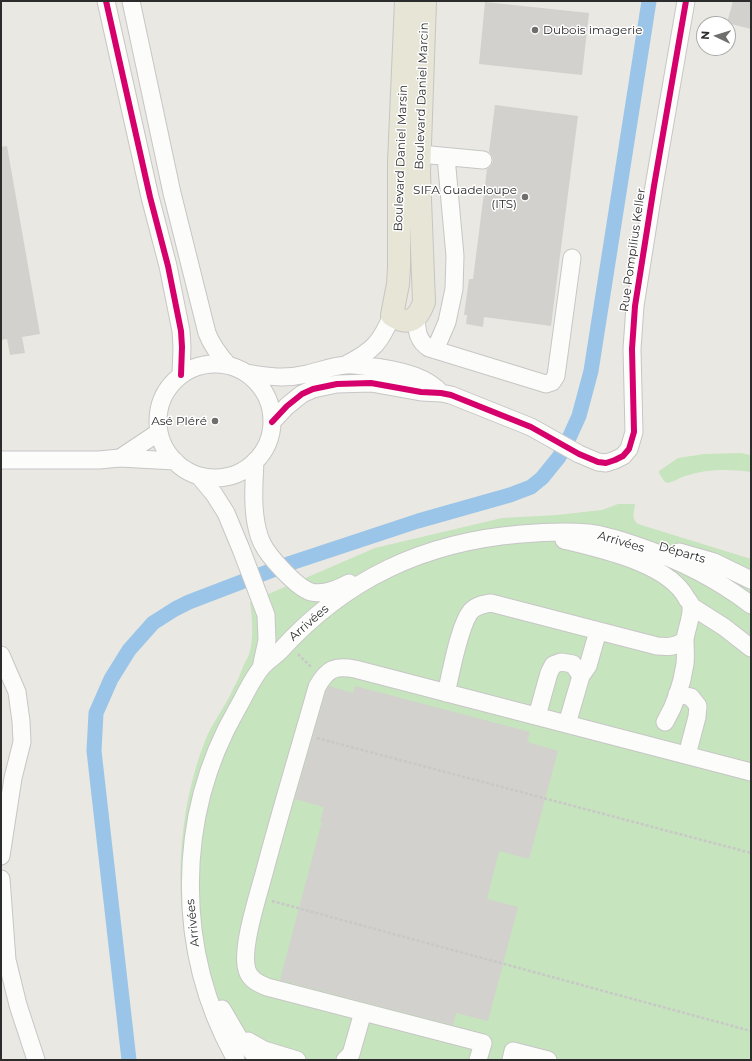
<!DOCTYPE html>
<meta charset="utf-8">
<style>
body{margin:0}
#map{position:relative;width:752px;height:1061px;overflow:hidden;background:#eae8e2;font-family:Montserrat,sans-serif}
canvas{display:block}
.frame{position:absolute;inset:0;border:2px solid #2c2c2c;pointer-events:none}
.north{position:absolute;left:696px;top:16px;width:40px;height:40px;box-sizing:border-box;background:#fff;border:1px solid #ababab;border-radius:50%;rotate:274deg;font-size:11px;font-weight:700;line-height:16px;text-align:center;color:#2c2c2c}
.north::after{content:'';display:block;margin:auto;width:14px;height:18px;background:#6e6e6c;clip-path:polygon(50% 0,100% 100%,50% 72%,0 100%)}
</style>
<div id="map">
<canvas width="752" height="1061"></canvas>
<div class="frame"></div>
<div class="north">N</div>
</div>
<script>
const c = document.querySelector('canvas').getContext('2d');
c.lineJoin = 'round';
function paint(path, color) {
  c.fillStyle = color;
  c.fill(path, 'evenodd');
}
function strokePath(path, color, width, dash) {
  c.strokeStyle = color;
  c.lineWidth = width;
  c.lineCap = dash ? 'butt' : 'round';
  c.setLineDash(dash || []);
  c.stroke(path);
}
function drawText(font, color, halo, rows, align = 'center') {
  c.font = font + ' Montserrat,sans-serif';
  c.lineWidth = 3;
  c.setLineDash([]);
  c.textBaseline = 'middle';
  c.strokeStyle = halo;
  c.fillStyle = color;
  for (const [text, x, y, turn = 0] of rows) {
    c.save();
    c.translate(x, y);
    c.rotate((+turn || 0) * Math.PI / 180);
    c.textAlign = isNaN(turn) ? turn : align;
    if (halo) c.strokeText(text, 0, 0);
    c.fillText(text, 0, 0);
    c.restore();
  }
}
const green = new Path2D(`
 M741 453 751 455V472C728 469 707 469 685 476 679 478 674 482 667 483L664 481 659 473V471L678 458 704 454Z
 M618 504H635C634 511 631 519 638 524L751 559V1060H226C184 984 172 895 186 810 191 784 197 759 208 734 215 719 226 705 233 689 237 682 240 675 243 667 245 662 249 656 250 651 254 635 252 618 250 602L375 548 502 518 557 515 602 510Z`);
const canal = new Path2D(`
 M129 1060 94 751 96 713 111 679 129 650 153 623 175 609 189 602 291 563 418 521 510 495 531 487 542 478 559 457 569 438 579 416 591 371 649 1`);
const building = new Path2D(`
 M733 1H751V29L727 23Z
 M485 2 589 13 582 75 479 64Z
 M495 105 578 116 551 326 484 317 483 327 466 324 467 315H464L469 279H473L487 169 491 166 493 161 492 156 489 152Z
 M7 146 40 334 22 337 25 353 10 355 7 339 1 340V147Z
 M329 686 353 693 355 686 530 732 527 742 558 751 529 859 499 851 487 899 518 907 488 1021 456 1013 453 1025 280 980 322 821H320L324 807 295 799 326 691Z`);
const path = new Path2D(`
 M298 654 312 668
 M317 738 751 853
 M272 901 751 1031`);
const minor = new Path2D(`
 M106 1 150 197 168 266 181 331 182 347 181 375
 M131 1 172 193 207 333C212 346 219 355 228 365
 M420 154 483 160
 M416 317C417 331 417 340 429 348L546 384 552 382 556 376 572 258
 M435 350 447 322 454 289 455 256 446 157
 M347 364C373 351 381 342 392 315
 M158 421a57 57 0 1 1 114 0a57 57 0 1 1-114 0Z
 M247 373C268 377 286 379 307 374 320 371 333 366 346 365 352 364 358 366 364 366 388 368 424 373 441 393
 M272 422 287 406 302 394 313 389 337 384 371 383 421 392 441 393 451 395 531 427 579 454 598 462 606 463 615 460 623 456 629 449 634 432 632 349 635 306 654 186 686 1
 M120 458 159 432
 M1 460H99L120 458 175 461
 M255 461C254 484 252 506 257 528 258 533 260 539 262 543 268 556 297 588 311 592 324 595 338 589 349 583
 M199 476 214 494 226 513 241 549 266 615 267 640 261 668
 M564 540C600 549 669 563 687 599 689 601 691 604 691 607 692 617 686 630 685 640 685 648 686 656 685 664 682 684 675 705 665 722
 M679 552 714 562 751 580
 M691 606 724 627 751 648
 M1 655 17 692 21 721 22 742 13 778 1 856
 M446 693C451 674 459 625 471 611 477 605 484 604 491 603L657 646C669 647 676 647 685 640
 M677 694 691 697 698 706 697 717 687 755
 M537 716 549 673 553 665 561 662 573 664 581 676
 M567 724 581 676 588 666 598 631
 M1 879 7 960 18 1005 36 1060
 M222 1009 240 1040 260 1060
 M248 1041 264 1050 297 1060
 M236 1060C175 952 175 817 237 709 244 697 253 677 262 667 267 661 274 657 280 651 345 579 424 542 521 534 543 532 567 531 589 533 605 535 620 540 635 545 677 559 716 578 751 605
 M345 1060 351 1054 363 1012
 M478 1060 483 1043 267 987C259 984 250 980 247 970 240 948 260 890 266 866 282 806 300 747 317 687 327 669 335 665 355 669L751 772
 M511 1060 513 1051 548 1060`);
const major = new Path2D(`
 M406 1 399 162V267L398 284 392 315C409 327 418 319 424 302L419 173 425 1`);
const cycleway = new Path2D(`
 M106 1 150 197 168 266 181 331 182 347 181 375
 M272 422 287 406 302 394 313 389 337 384 371 383 421 392 441 393 451 395 531 427 579 454 598 462 606 463 615 460 623 456 629 449 634 432 632 349 635 306 654 186 686 1`);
const markers = [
 [535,30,4,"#6e6e6c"],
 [525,197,4,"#6e6e6c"],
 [215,421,4,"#6e6e6c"]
];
const poiNames = [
 ["Dubois imagerie",543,30,"left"],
 ["SIFA Guadeloupe",517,190],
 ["(ITS)",517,204],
 ["Asé Pléré",207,421]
];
const streetNames = [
 ["Boulevard Daniel Marcin",422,96,-88],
 ["Boulevard Daniel Marsin",401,158,-88],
 ["Rue Pompilius Keller",633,250,-82],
 ["Arrivées",621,542,16],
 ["Départs",682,553,16],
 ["Arrivées",309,623,-41],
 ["Arrivées",193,923,-96]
];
paint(green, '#c6e4bd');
strokePath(canal, '#9ac5e8', 15);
paint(building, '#d3d1cd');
strokePath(minor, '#c7c6c6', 19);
strokePath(major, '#c6c5c2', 24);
strokePath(path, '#c8c8c7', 2.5, [3, 2]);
strokePath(minor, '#fcfcfb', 17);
strokePath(major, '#e7e5d5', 22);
strokePath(cycleway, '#d6006c', 6);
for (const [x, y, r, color] of markers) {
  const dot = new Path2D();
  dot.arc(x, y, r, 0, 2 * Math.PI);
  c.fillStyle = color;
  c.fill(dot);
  strokePath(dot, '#fff', 1.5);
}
drawText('12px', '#2c2c2c', '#fff', poiNames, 'right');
drawText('12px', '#2c2c2c', '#fff', streetNames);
</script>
